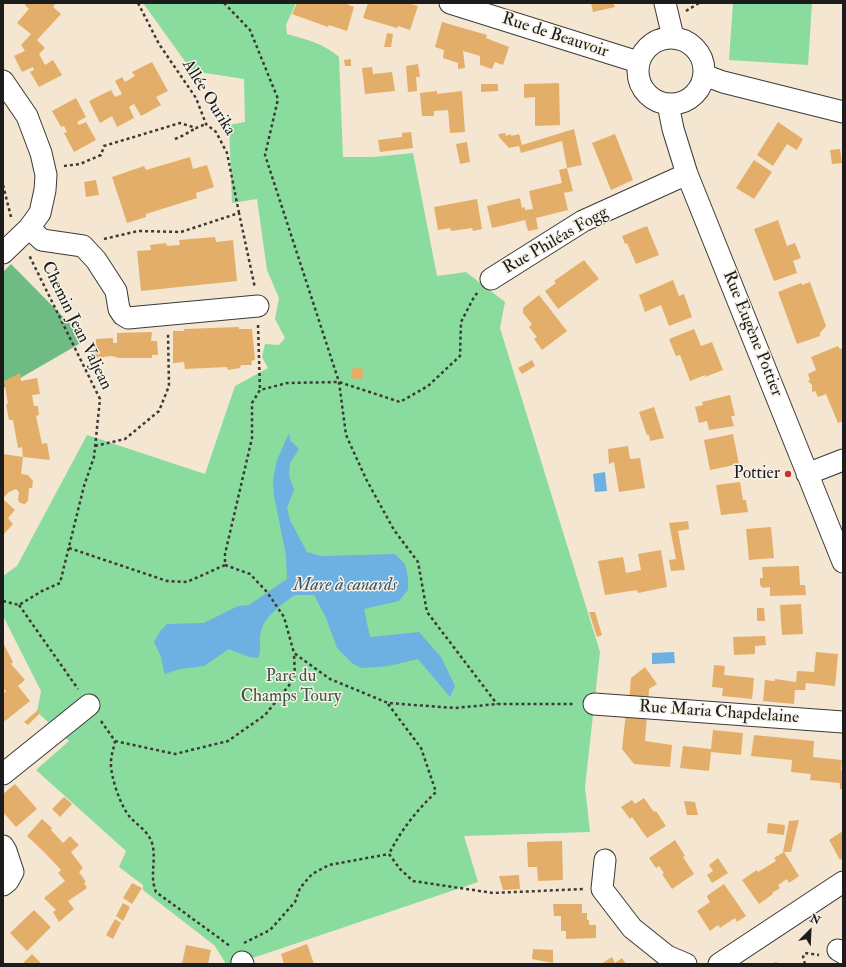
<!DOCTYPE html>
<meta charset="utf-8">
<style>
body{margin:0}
#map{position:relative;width:846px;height:967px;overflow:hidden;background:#f4e6d0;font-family:"IM FELL Double Pica",serif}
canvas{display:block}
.frame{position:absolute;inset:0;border:4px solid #1c1c1c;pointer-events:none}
.north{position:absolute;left:790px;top:911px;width:40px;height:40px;-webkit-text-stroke:3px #f7f3e8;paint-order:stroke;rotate:24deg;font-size:11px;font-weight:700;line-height:16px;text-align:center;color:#1c1c1c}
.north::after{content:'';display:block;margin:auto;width:14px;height:18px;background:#1c1c1c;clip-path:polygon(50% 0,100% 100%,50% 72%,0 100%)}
</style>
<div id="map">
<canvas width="846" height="967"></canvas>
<div class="frame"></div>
<div class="north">N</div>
</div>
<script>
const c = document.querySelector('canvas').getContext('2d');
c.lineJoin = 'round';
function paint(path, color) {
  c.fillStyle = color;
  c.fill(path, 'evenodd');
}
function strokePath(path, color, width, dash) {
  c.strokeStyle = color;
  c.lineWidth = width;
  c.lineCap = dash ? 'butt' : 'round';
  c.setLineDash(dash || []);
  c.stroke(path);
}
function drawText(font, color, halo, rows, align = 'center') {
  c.font = font + ' "IM FELL Double Pica",serif';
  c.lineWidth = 3;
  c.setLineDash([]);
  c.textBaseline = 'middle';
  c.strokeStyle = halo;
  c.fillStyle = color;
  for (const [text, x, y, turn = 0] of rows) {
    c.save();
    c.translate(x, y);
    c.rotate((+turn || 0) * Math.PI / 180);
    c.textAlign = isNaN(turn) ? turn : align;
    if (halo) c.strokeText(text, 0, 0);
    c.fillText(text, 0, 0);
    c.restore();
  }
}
const green = new Path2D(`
 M143 3H296L286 25 287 34C305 39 325 44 339 57L343 157H373L413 153 437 276 466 272 505 302 500 328 600 652 585 787 590 832 464 836 478 882 235 964H226L215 946 143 890V885L119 867 126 851 36 770 69 741 37 712 41 691 3 616V576L17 566 87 435 205 474 235 386 268 368 262 357 265 344 279 345 285 338 275 319 279 298 267 270 257 199 232 203 229 125 245 122 244 79 192 71Z
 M733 3H812L808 65 729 60Z`);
const forest = new Path2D(`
 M11 264 86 340 3 388V272Z`);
const water = new Path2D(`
 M289 433 290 440 299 449 290 463 289 475 294 490 287 508 290 520 307 552 321 556 395 554 405 564 408 578V590L399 601 364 609 370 637 419 632 441 657 455 686 450 697 418 659 389 666 378 667 362 668 353 664 337 648 326 618 314 595H297L293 596C279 607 262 617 260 637 259 645 262 650 258 658L249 657 229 649 204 666 180 669 165 674 164 672 161 657 154 642 161 630 167 624 204 623 238 606 249 605 287 579 286 555 274 496 273 479 277 460Z
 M605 472 607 491 595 492 593 474Z
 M674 652 675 663 652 664V653Z`);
const building = new Path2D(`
 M26 3H56L53 7 61 14 37 40 45 48 39 54 45 65 53 60 62 75 39 87 30 72 34 70 33 67 22 72 14 56 25 51 21 45 31 34 17 23 29 9 25 5Z
 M297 3H344L354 7 347 31 329 25 328 27 292 14Z
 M368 3H407L418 6 410 30 398 26 397 28 363 18Z
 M591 3H613L615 7 593 12Z
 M442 22 487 35 486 38 509 47 503 65 495 62 492 69 480 65V56L463 51 465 68 458 69V63L443 58 444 50 435 47Z
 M387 33 393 34 391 47H384Z
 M351 59V66H345L344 60Z
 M152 62 168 91 156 97 161 105 141 116 134 104 129 107 134 118 117 127 112 116 100 123 89 101 111 90 115 97 122 94 115 81 122 77 125 82 135 76 132 72Z
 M418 64 420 77H416L417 91 408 92 406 66Z
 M372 67 373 74 392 72 395 91 365 94 362 68Z
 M559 83 560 125 535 126V97L524 98V84Z
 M481 84H498V91L481 92Z
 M437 91V94L462 91 465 132 450 133 448 110 434 111V116H422L420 93Z
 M76 98 86 117 77 122 79 125 86 122 96 140 74 152 64 133 67 132 64 126 61 127 52 111Z
 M778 122 803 139 797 150 787 144 773 166 757 155Z
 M574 129 582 165 567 168 562 141 521 153 519 146 509 148 499 137 498 134 505 133 506 136 511 134V136L519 134 522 145Z
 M411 132 413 148 380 152 378 140 402 137V133Z
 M615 134 633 180 611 190 592 143Z
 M467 142 470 162 460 164 456 144Z
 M840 149 842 163 832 164 830 150Z
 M190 157 193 169 207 165 214 187 196 193 197 198 146 214V217L127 223 112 177 144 166 146 170Z
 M754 160 772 172 754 199 736 188Z
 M567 168 573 191 564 193 568 210 536 218 538 229 528 231 525 220 492 228 487 206 520 198 522 208 525 207V210L533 209 529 191 562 183 559 170Z
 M96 180 99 195 86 197 84 182Z
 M477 199 482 229 473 231 472 228 451 231 450 228 438 230 434 207Z
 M778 220 787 246 795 243 801 258 793 261 797 273 774 281 754 229Z
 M647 226 659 255 636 264 627 243 625 244 622 236Z
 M215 237 216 242 233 240 237 281 141 291 137 251 151 250 150 245 166 243 167 246 180 245 179 240Z
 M584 260 599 279 558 309 545 291 556 283 554 281Z
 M673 280 679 296 684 294 692 317 669 326 661 305 645 312 639 295Z
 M810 282 826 326 820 333V336L797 344 778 292 801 283 802 285Z
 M539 295 567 331 542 350 534 339 537 337 529 327 532 324 523 313V308Z
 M239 327V329H252L255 360 251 361 252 365H241L240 368 228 370 227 367 185 369 184 362 173 363V331H184V329Z
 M694 329 701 346 712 342 723 370 705 377V375L690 381 680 355 676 356 669 339Z
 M152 332 151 341H157L158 355H152V358H119L112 356 95 358 96 339 113 338V343H117V333Z
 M838 346 840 349 843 348V421L838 423 826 394 818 397 815 391 812 392V385L808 381 810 380 808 374 816 370 811 357Z
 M532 360 535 366 522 374 518 368Z
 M353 367 364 369 362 380 350 378Z
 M20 373 21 381 37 378 40 394 32 395 34 406H38L39 415 36 416 42 444 47 443 50 460 23 457 21 474 28 475 33 481 32 488H29L28 501 25 504 20 503 18 500 19 492 16 489 9 492 3 498V454L23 457 22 447 18 448 13 420H9L6 404H8L4 381Z
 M730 395 735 416H731L734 426 709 430 707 421 699 423 695 407 703 405 702 402Z
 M654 407 664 438 650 441 649 435H647L639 412Z
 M733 434 739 464 710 470 704 440Z
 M628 446 630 459 640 458 645 488 619 492 614 462 609 464 608 449Z
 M740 482 743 500H746L748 512 721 515 716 485Z
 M3 499 15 510 8 518 13 524 3 535Z
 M688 521 689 529 678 531 685 570 671 571 669 560 676 559 669 523Z
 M771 527 774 558 749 560 746 529Z
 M661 550 667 587 638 593 637 590 605 595 598 561 623 557 626 573 641 570 638 554Z
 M799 566 800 585H805L806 595 770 596V587L763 588 760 585V578H763L762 567Z
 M801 604 803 634 782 635 780 605Z
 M757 608H764L765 621H757Z
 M589 612H595L602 635 597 637Z
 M765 636 766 645 755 646V654L734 655 733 637Z
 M3 643 13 662 11 664 25 680 18 686 30 701 5 721 3 719V694L6 691 3 688Z
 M816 652 838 654 835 686 806 683 805 690H795L794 704 763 701 765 680 775 681V679L796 682 797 671 814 672Z
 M714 665 725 666 724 675 754 678 752 699 722 696 723 688 712 687Z
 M645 667 657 684 649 689 648 704 629 702 631 678Z
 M39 709V714L28 725 24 722Z
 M626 713 647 715 645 741 672 745 670 767 634 764 622 749Z
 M713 730 743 733 741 755 711 752 709 771 680 768 683 746 711 749Z
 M754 735 814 741 813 757 842 760 841 770 843 771V789H840V783L810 780 811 774 791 772 792 760 751 756Z
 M15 784 37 809 16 827 3 812V794Z
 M64 797 72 804 60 817 52 809Z
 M644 798 654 812 656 811 666 826 647 838 632 817 630 819 621 807 632 800 635 804Z
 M684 801 695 802 698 815H687Z
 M42 819 52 828 51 830 63 843 70 836 79 845 71 852 83 868 79 872 86 882 84 883 87 888 68 901 74 909 59 922 53 912 56 910 44 898 65 881 58 873 61 870 44 852 27 836Z
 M799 820 791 852H783L789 821Z
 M768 823 785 825 784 835 767 833Z
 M843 831V858L840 860 829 840Z
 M675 840 685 856 683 857 694 874 672 889 662 874 664 873 659 866 656 868 649 858Z
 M562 841 563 880 538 881 537 867H528L527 842Z
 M784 852 799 876 789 883 787 879 778 885 780 888 772 893 773 894 759 904 742 880 757 870 758 872 776 861 774 858Z
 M718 858 728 873 712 883 707 875 713 871 709 865Z
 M519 875 520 889 503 890 499 876Z
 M132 883 142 888 132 904 123 898Z
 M724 884 746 916 737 922 735 918 720 928 718 925 710 931 697 911 710 902 707 897 708 895Z
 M123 903 130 907 123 921 116 916Z
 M553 904H582V913H587V920H589V925H596V938L566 939V931H561V916H554Z
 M34 910 51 927 27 951 10 933Z
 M115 919 121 923 113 939 106 935Z
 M307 944 314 964H284L281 954Z
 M186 945 211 950 208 964H182Z
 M533 949 553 950V963L532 959Z
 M32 954 42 964H22Z
 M612 957 615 963 622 958 626 964H601Z`);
const path = new Path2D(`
 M138 3 159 44 196 98 206 124 216 132 227 153 239 213
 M224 3 250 30 278 99 265 155 339 382 346 435 366 479 394 530 418 562 427 612 497 704
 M686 11 699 3
 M175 139 184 135 196 128
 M64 166 80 164 101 155 104 146 180 123 196 128 206 124
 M3 185 11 217
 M104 239 138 231 181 232 239 213 255 288
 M258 325 260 390
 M95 446 125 439 159 411 169 386 168 333
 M69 548 167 581 187 582 225 565V554L252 438V403L260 390 287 383 339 382 400 402 428 386 460 356 461 322 474 297 478 292
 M225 565 250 574 267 592 284 617 294 653 330 679 388 703 455 708 497 704H575
 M3 601 19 605 42 591 60 583 84 486 94 457 100 399 29 255
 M19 605 78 689
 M388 704 421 748 436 792C417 810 401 830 389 854
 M101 721 115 741C114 748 111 755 111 762 110 776 121 807 130 817 138 826 148 831 152 843 157 860 149 875 156 892L230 946
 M115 741 175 754 228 741 265 715 295 678 294 653
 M389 854 400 869 413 881 493 893 583 889
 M244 943 270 930 295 902 300 888 312 874 329 865 389 854
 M774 964H777
 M805 964 803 957 805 953 819 955`);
const minor = new Path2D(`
 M450 3 638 62
 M665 3 673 37
 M638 71a33 33 0 1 1 66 0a33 33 0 1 1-66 0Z
 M704 75 723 82 843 112
 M3 81 27 116 41 153 46 175 45 190 40 213 29 228 3 253
 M668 104 673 129 687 174 843 562
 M29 228 42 240 83 246 96 260 107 277 116 291 119 309 123 315 128 318 258 306
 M491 279 583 221 687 174
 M807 474 843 460
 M594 704 843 722
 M3 774 89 705
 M3 846 6 851 13 872 8 881 3 885
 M605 860 602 889 632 928 667 956 686 964
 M838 950 843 953
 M242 962 243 964
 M719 964 843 882`);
const markers = [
 [788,474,4,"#c8321e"]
];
const streetNames = [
 ["Rue de Beauvoir",555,36,18],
 ["Allée Ourika",208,98,58],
 ["Rue Philéas Fogg",556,241,-30],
 ["Chemin Jean Valjean",76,326,64],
 ["Rue Eugène Pottier",752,334,68],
 ["Rue Maria Chapdelaine",719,713,4]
];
const poiNames = [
 ["Pottier",780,474]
];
const parkNames = [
 ["Parc du",291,677],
 ["Champs Toury",291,697]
];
const waterNames = [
 ["Mare à canards",345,586]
];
paint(green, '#89dc9d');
paint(forest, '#6ebc84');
paint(water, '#6cb1e2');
paint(building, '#e3ae69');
strokePath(minor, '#3c3a37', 23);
strokePath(path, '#3c3a37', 2.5, [3, 3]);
strokePath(minor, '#fff', 21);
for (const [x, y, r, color] of markers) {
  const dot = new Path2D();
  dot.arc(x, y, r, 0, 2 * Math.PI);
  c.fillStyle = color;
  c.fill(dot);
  strokePath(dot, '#f7f3e8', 1.5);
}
drawText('17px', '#1c1c1c', '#f7f3e8', streetNames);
drawText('17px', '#1c1c1c', '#f7f3e8', poiNames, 'right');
drawText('17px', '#3d5643', '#f7f3e8', parkNames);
drawText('italic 18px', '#3c586b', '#f7f3e8', waterNames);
</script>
